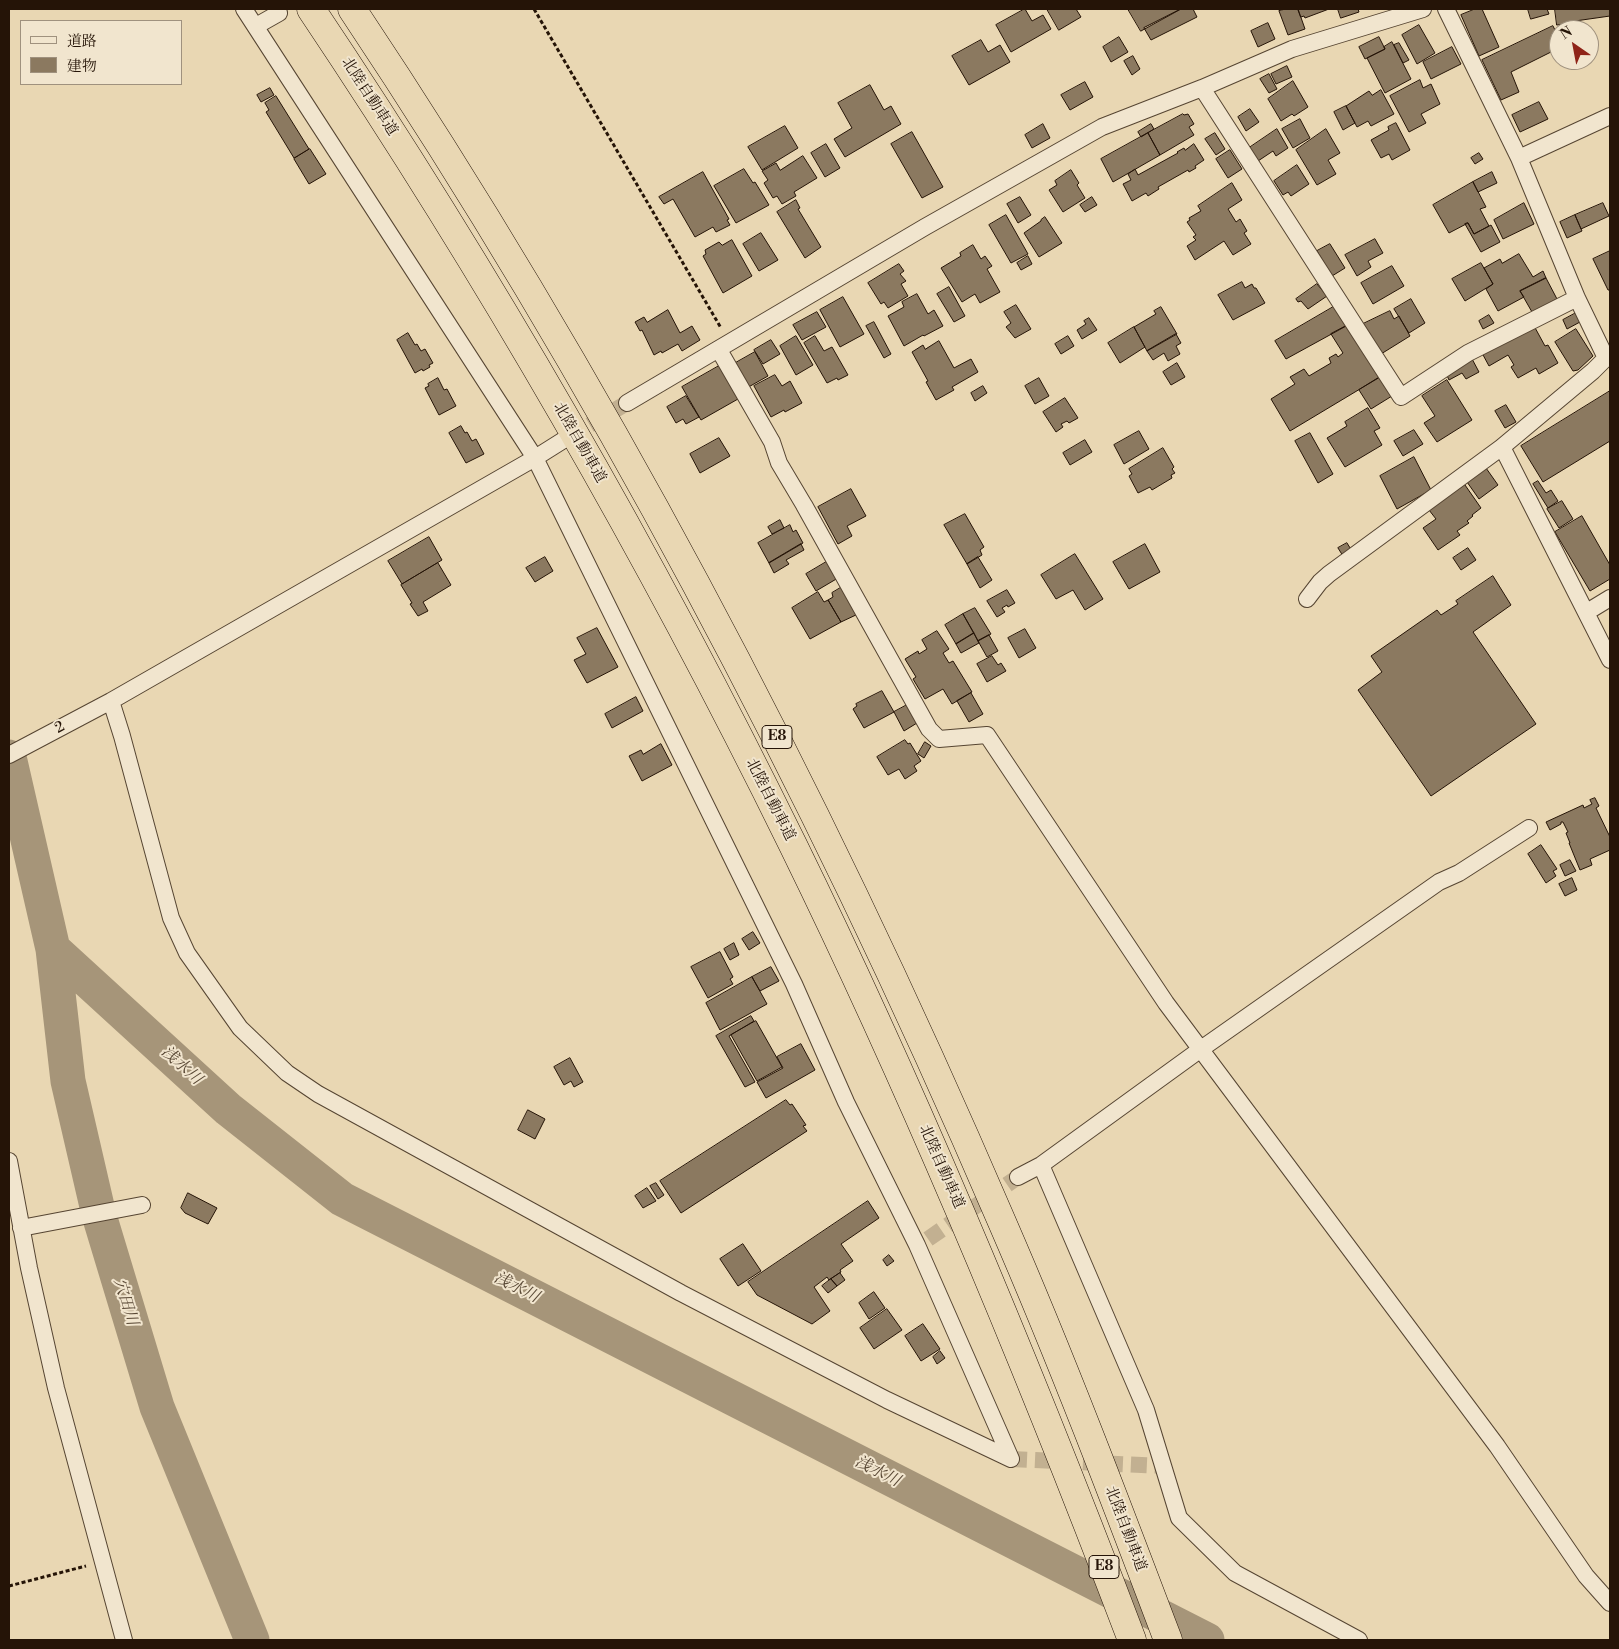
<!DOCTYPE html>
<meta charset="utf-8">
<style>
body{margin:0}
#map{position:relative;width:1619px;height:1649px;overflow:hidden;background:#e9d7b3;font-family:"Libre Bodoni","Noto Serif JP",serif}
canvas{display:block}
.frame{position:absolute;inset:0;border:10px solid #251407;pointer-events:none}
.legend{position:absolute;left:20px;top:20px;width:162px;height:65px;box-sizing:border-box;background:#f1e5ce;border:1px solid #9f917e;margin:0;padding:6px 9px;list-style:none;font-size:15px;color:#251407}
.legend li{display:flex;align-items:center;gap:10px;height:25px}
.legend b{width:25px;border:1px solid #9f917e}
.north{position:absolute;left:1549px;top:20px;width:50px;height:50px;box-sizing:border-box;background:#f1e5ce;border:1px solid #9f917e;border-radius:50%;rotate:327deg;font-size:14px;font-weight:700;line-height:20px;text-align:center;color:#251407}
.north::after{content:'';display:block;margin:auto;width:18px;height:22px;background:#8f2418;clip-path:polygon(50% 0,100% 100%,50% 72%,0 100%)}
</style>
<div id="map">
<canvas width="1619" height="1649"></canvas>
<div class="frame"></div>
<ul class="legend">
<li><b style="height:6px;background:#f1e5ce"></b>道路</li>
<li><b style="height:14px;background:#8b7960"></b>建物</li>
</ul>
<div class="north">N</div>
</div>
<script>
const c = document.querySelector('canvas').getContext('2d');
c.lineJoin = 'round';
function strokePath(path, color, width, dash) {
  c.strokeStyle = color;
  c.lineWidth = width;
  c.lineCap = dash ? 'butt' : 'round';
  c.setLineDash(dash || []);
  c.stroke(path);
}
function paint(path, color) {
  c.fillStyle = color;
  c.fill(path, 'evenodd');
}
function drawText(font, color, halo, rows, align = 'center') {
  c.font = font + ' "Libre Bodoni","Noto Serif JP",serif';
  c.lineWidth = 4;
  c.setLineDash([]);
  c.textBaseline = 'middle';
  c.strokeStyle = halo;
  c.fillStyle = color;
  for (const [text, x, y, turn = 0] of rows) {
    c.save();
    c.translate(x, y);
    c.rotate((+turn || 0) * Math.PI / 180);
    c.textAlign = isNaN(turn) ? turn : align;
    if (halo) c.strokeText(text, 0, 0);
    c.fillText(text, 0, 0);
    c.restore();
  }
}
const river = new Path2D(`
 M9 757 53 949 68 1081 99 1215 157 1407 252 1640
 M53 949 228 1109 342 1199 1207 1640`);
const building = new Path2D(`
 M1025 9 1032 21 1043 15 1051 29 1011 52 996 25Z
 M1047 9H1076L1081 17 1059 30Z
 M1128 9H1181L1141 31Z
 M1181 9H1193L1197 17 1151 40 1144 28Z
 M1286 9H1298L1305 29 1288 35 1279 11Z
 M1298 9H1329L1305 18 1304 16 1301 17Z
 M1338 9H1358L1359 12 1341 18Z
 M1475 9H1482L1499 47 1479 56 1461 15Z
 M1528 9H1547L1549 14 1531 19Z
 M1555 9H1610V16L1575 21V23L1557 25Z
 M1268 23 1275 39 1258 47 1251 31Z
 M1419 25 1435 53 1417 64 1402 35Z
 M1553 26 1559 38V48L1511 72 1519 92 1501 100 1482 60Z
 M1119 37 1128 52 1111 62 1103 47Z
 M1379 37 1385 49 1365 59 1359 47Z
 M981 40 988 52 1000 45 1010 62 969 85 952 56Z
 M1392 42 1411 79 1385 93 1367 58 1385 49 1384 47Z
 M1399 43 1409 60 1403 63 1394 45Z
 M1452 47 1461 64 1431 79 1423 62Z
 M1133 56 1140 69 1132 75 1124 61Z
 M1287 66 1292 77 1276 84 1271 74Z
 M1269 74 1277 89 1269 93 1260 79Z
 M1420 80 1423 88 1431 84 1440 104 1421 114 1426 123 1409 132 1390 96Z
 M1293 81 1308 107 1294 116 1292 114 1281 121 1268 99Z
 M1085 82 1093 97 1070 110 1061 95Z
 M870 85 884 110 891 106 901 124 845 157 834 139 852 128 838 103Z
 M270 88 274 95 261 102 257 95Z
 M1381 90 1394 114 1371 126 1368 121 1357 127 1346 106 1369 91 1372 95Z
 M276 96 309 149 294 158 266 112 269 110 265 103Z
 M1539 102 1548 119 1520 132 1512 115Z
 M1346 106 1355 123 1343 130 1334 112Z
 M1250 109 1259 122 1246 131 1238 117Z
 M1183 114 1184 115 1188 114 1194 124 1189 127 1194 135 1160 155 1148 133Z
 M1300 119 1310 138 1293 148 1282 129Z
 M1396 123 1410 150 1392 160 1389 154 1381 158 1371 140 1389 130 1388 127Z
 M1043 124 1050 138 1032 148 1025 135Z
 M1151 124 1154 129 1141 137 1138 132Z
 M785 126 798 148 762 170 748 147Z
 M1277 129 1288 148 1276 156 1273 151 1258 161 1249 148Z
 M1326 129 1340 153 1328 160 1336 174 1317 185 1296 150Z
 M912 132 943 187 922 198 891 144Z
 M1148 133 1160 155 1113 182 1101 159Z
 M1215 133 1225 149 1216 155 1205 139Z
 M826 144 840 168 825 177 811 153Z
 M1194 144 1204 160 1195 166 1196 168 1189 172 1188 170 1158 187 1159 189 1148 196 1146 193 1132 201 1123 184 1131 180 1128 174 1135 169 1138 175 1178 153 1177 152 1184 148 1185 150Z
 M310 149 326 174 309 184 294 159Z
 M1230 150 1242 169 1228 178 1216 159Z
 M1479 153 1483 159 1475 164 1471 158Z
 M803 156 817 178 794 192 796 196 782 204 777 196 773 198 764 183 768 180 762 171 776 163 780 170Z
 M1297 165 1309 184 1291 196 1288 192 1283 195 1274 181Z
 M744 169 753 183 755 182 769 205 736 223 714 186Z
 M1071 170 1079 183 1077 185 1085 198 1063 212 1049 190 1057 185 1055 181Z
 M703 172 729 219 727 220 730 225 716 232 713 227 695 237 673 199 664 204 659 197Z
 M1492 172 1497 183 1478 192 1473 182Z
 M1473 182 1486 207 1480 209 1489 226 1474 234 1468 223 1449 233 1433 205Z
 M1232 183 1242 200 1228 209 1236 222 1240 219 1247 231 1244 233 1251 244 1233 255 1224 241 1195 260 1187 246 1196 240 1193 237 1196 235 1187 222 1190 220 1189 218 1201 211 1198 206Z
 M1020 197 1031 215 1018 223 1007 204Z
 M1092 197 1097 205 1085 212 1080 205Z
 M796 200 800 208 798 209 821 247 805 258 777 212Z
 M1524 203 1534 224 1503 239 1494 220Z
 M1603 203 1609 216 1581 229 1575 215Z
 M1006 215 1028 254 1011 263 989 225Z
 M1575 215 1582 231 1567 238 1560 222Z
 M1045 217 1062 243 1039 257 1024 233 1041 221V220Z
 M1468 223 1474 234 1491 225 1500 242 1481 252 1465 224Z
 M761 233 778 260 759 271 743 244Z
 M1375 239 1383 253 1368 261 1371 267 1357 276 1345 255Z
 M732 240 752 276 723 293 703 256 706 254 705 250 719 242 722 245Z
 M1330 244 1345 268 1332 276 1317 251Z
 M973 245 981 259 985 256 992 266 987 269 1000 292 980 303 975 294 962 302 941 268 961 256 960 253Z
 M1610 251V290H1608L1593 259Z
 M1519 254 1533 277 1543 271 1546 278 1520 291 1524 297 1498 311 1486 289 1493 284 1484 268 1500 259 1502 263Z
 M1028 256 1032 264 1021 270 1017 263Z
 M1481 263 1493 284 1465 301 1452 279Z
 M899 264 904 271 900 274 906 281 901 284 908 296 888 308 884 302 881 304 868 283Z
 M1392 266 1404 286 1373 304 1361 283Z
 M1546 278 1557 299 1532 312 1520 291Z
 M1242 282 1245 288 1252 284 1254 288H1256L1265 303 1233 320 1218 295Z
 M1317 284 1327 296 1308 309 1301 301 1298 302 1296 299Z
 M949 287 965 316 954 322 937 294Z
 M917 294 928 314 934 310 943 326 924 336 923 335 904 346 888 316 904 307 902 302Z
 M843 297 864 334 840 347 820 310Z
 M1411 299 1425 323 1409 333 1394 309Z
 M1016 305 1031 329 1015 338 1006 327 1011 323 1004 312Z
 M1335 306 1348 325 1286 359 1275 341Z
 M1161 307 1177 334 1147 351 1134 327 1156 314 1154 311Z
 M668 310 680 333 692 326 700 340 682 351 678 344 662 353 661 351 654 355 642 330 640 331 635 322 644 317 647 322Z
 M1390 311 1394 319 1399 316 1410 336 1381 354 1363 324Z
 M817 312 826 327 802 340 793 325Z
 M1576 313 1580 322 1567 329 1563 320Z
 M1489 315 1494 323 1483 329 1479 321Z
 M1089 318 1097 330 1082 339 1077 330 1086 324 1084 321Z
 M874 322 891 354 884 358 866 326Z
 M1533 324 1545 346 1548 345 1558 363 1539 374 1536 368 1518 378 1511 367 1514 365 1508 355 1489 366 1482 353Z
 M1348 325 1380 377 1290 431 1271 399 1295 384 1290 377 1304 369 1309 376 1331 363 1329 358 1336 354 1338 357 1343 353 1331 334Z
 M1134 327 1145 347 1120 363 1108 343Z
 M1576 329 1593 356 1578 370 1573 371 1555 342Z
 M408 333 415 345 417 344 421 351 425 349 433 363 429 365 430 367 423 371 422 369 415 373 397 340Z
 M1176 334 1181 343 1176 346 1180 354 1168 361 1164 353 1153 360 1147 351Z
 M796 336 813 365 796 375 780 346Z
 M815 336 824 351 832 347 848 375 838 380 837 378 827 383 804 343Z
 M1068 336 1074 346 1061 354 1055 344Z
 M771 340 780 354 763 364 754 350Z
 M939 341 954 368 971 359 978 372 952 387 954 390 936 400 926 382 928 381 912 352 923 345 925 349Z
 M755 352 768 376 745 389 732 365Z
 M1471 357 1479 372 1466 379 1462 373 1449 380 1445 371Z
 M1177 363 1185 377 1171 385 1163 372Z
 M719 366 738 399 701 420 682 387Z
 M775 375 782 386 790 381 802 403 785 412 784 410 771 417 754 386Z
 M1380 377 1392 396 1371 409 1359 390Z
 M438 378 444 390 447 389 456 406 439 415 425 388 429 386 428 384Z
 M1039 378 1049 396 1035 404 1025 386Z
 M1447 380 1472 420 1437 442 1424 423 1435 416 1422 396Z
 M983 386 987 393 975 401 971 393Z
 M1610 391V441L1543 482 1521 446Z
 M686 396 699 417 686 424 683 419 676 423 667 407Z
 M1065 398 1078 418 1069 423 1067 421 1061 424 1063 427 1056 432 1043 412Z
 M1506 405 1516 422 1505 428 1495 411Z
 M1368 408 1380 428 1374 431 1382 445 1345 467 1327 438 1347 426 1345 422Z
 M461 426 465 433 467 432 472 441 476 439 484 454 466 463 449 433Z
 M1414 430 1423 444 1403 456 1394 441Z
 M1139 431 1149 449 1124 464 1114 445Z
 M1310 433 1333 474 1318 483 1295 441Z
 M719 438 730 456 700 473 690 454Z
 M1085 440 1092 452 1070 465 1063 453Z
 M1163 448 1174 467 1172 469 1175 473 1171 475 1172 478 1152 490 1150 487 1138 493 1129 476 1132 474 1129 469Z
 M1414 457 1431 490 1397 509 1380 476Z
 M1486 468 1498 485 1479 499 1467 482Z
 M1538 481 1546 493 1551 490 1558 501 1548 508 1533 484Z
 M1465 485 1481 508 1472 515 1473 516 1467 521 1469 523 1457 531 1460 535 1438 550 1423 528 1436 519 1429 510Z
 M851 489 866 516 847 526 852 536 838 544 818 507Z
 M1562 501 1573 519 1559 528 1547 509Z
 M965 514 984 547 980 550 982 555 967 564 944 525Z
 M1582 516 1610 565V579L1590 591 1555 532Z
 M780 520 784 528 772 534 768 527Z
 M790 525 793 532 796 530 803 543 769 563 758 543Z
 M429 537 442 560 402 584 388 561Z
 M1347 543 1352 551 1343 556 1338 548Z
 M801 544 804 550 786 560 789 564 774 573 769 563Z
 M1145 544 1160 572 1129 589 1113 562Z
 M1468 548 1476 560 1461 570 1453 558Z
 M1075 554 1103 599 1085 610 1073 590 1056 599 1041 575Z
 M545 557 553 571 535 582 526 568Z
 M978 557 992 580 980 588 967 564Z
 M828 561 838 578 816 591 806 574Z
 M438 563 451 585 423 602 428 611 418 616 410 604 412 603 401 585Z
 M1493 576 1511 605 1473 632 1536 724 1431 796 1358 690 1382 672 1371 656 1437 610 1441 615 1458 604 1456 601Z
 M842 587 858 614 841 622 828 600 833 597 832 593Z
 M1007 590 1015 603 1008 607 1007 605 1002 608 1005 612 997 617 987 601Z
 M818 592 824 602 828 600 841 622 810 639 792 608Z
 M975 608 991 634 978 641 963 614Z
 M963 614 974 633 956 644 945 625Z
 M597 628 618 667 587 683 574 660 586 654 577 638Z
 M1025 629 1036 648 1019 658 1008 638Z
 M937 631 949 649 943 653 949 663 953 661 972 692 952 704 943 689 925 699 913 679 916 677 905 659 918 651 919 654 927 649 922 640Z
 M974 633 979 643 961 653 956 644Z
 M989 635 998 651 987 657 978 641Z
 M992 656 998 665 1001 663 1006 671 987 682 977 664Z
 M882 691 894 712 864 728 853 709 857 706 856 704Z
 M971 693 983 714 969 722 957 701Z
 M636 697 643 711 612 728 605 714Z
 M907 705 917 723 904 731 894 712Z
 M905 740 908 744 910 743 921 761 914 766 917 771 905 779 899 769 888 775 877 757Z
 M925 742 931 746 924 758 918 754Z
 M661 744 672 765 642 781 629 756 641 750 643 754Z
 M1595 798 1599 806 1596 808 1610 837V850L1590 859 1592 865 1580 870 1569 843H1570L1566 833 1568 832 1563 822H1561V824L1550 830 1546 822 1583 805 1584 808 1592 804 1590 800Z
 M1541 845 1557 869 1553 871 1556 876 1546 883 1528 854Z
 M1570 860 1576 871 1565 876 1560 865Z
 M1572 878 1577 890 1565 896 1559 884Z
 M753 932 760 943 749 950 742 939Z
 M734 943 739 955 730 960 724 949Z
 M720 952 733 977 730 979 733 984 708 998 691 967Z
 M771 967 779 981 760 991 752 977Z
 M752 977 767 1004 720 1030 706 1003Z
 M751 1016 754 1021 729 1036 755 1082 745 1087 716 1036Z
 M756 1021 782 1067 757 1081 731 1035Z
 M801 1044 815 1070 766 1098 757 1082 783 1068 777 1057Z
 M570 1058 583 1082 574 1087 571 1081 564 1085 554 1067Z
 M786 1100 790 1105 792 1104 806 1125 803 1126 807 1131 681 1213 660 1181Z
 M528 1110 545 1119 535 1139 518 1130Z
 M656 1183 664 1195 658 1199 650 1186Z
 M647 1188 656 1201 643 1208 635 1196Z
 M188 1193 217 1208 208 1224 185 1213 181 1208Z
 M868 1201 879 1218 841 1244 853 1261 840 1270 841 1272 829 1280 827 1277 814 1287 830 1311 812 1324 757 1295 748 1282Z
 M743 1244 761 1271 738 1286 720 1259Z
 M889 1255 894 1261 887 1266 883 1260Z
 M840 1273 845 1280 837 1286 831 1279Z
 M831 1279 837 1286 828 1293 822 1286Z
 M874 1292 885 1308 869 1319 859 1303Z
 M887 1309 902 1330 874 1349 860 1328Z
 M923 1324 940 1349 921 1361 905 1336Z
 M940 1351 945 1358 937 1364 933 1357Z`);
const minorTunnel = new Path2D(`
 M569 437 627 403
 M928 1239 1018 1177
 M1011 1459 1163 1466`);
const path = new Path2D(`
 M534 9 721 328
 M9 1586 86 1566`);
const minor = new Path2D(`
 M244 9 535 458 794 984 846 1102 917 1245 1011 1459
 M1446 9 1519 158 1577 298 1606 358 1593 371 1502 447 1610 660
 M256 26 279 13
 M1202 88 1401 397 1468 353 1577 298
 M1519 158 1610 116
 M719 350 772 442 779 463 804 505 929 729 939 739 987 735 1166 1003 1497 1446 1586 1576 1610 1603
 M627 403 925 227 1102 127 1202 88 1292 49 1423 9
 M1307 599 1320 582 1329 574 1502 447
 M1587 612 1610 598
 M111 701 122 736 171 918 187 953 240 1028 287 1073 318 1094 681 1293 887 1400 1011 1459
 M9 755 111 701 535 458 562 441
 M9 1161 29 1268 56 1388 124 1640
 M1041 1165 1146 1410 1179 1518 1235 1573 1359 1640
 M1018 1177 1041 1165 1201 1049 1439 882 1459 873 1529 828
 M21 1228 142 1205`);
const motorway = new Path2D(`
 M311 9C490 276 651 556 793 845 920 1104 1030 1371 1132 1640
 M352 9C607 391 821 800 1002 1222 1062 1360 1115 1500 1168 1640`);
const shields = [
 [777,737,30],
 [1104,1567,30]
];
const shieldNames = [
 ["E8",777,737],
 ["E8",1104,1567]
];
const streetNames = [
 ["北陸自動車道",369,97,57],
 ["北陸自動車道",579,443,60],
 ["2",60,728,-28],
 ["北陸自動車道",770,800,63],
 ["北陸自動車道",941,1167,66],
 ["北陸自動車道",1125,1529,69]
];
const waterNames = [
 ["浅水川",181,1066,42],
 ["浅水川",516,1288,27],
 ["穴田川",125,1302,73],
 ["浅水川",877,1472,27]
];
strokePath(river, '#a69579', 35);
paint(building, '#8b7960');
strokePath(building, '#251407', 1);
strokePath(minorTunnel, '#c2b091', 16, [16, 8]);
strokePath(minor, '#564532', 18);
strokePath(motorway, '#251407', 29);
strokePath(path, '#251407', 3, [4, 2.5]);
strokePath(minor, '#f1e5ce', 16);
strokePath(motorway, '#e9d7b3', 28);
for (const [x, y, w] of shields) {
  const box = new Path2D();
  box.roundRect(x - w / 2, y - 11.5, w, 23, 4);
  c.fillStyle = '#f1e5ce';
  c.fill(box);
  strokePath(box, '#251407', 1);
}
drawText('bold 14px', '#251407', null, shieldNames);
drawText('15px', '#251407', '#f1e5ce', streetNames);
drawText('italic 16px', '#594835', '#f1e5ce', waterNames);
</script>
